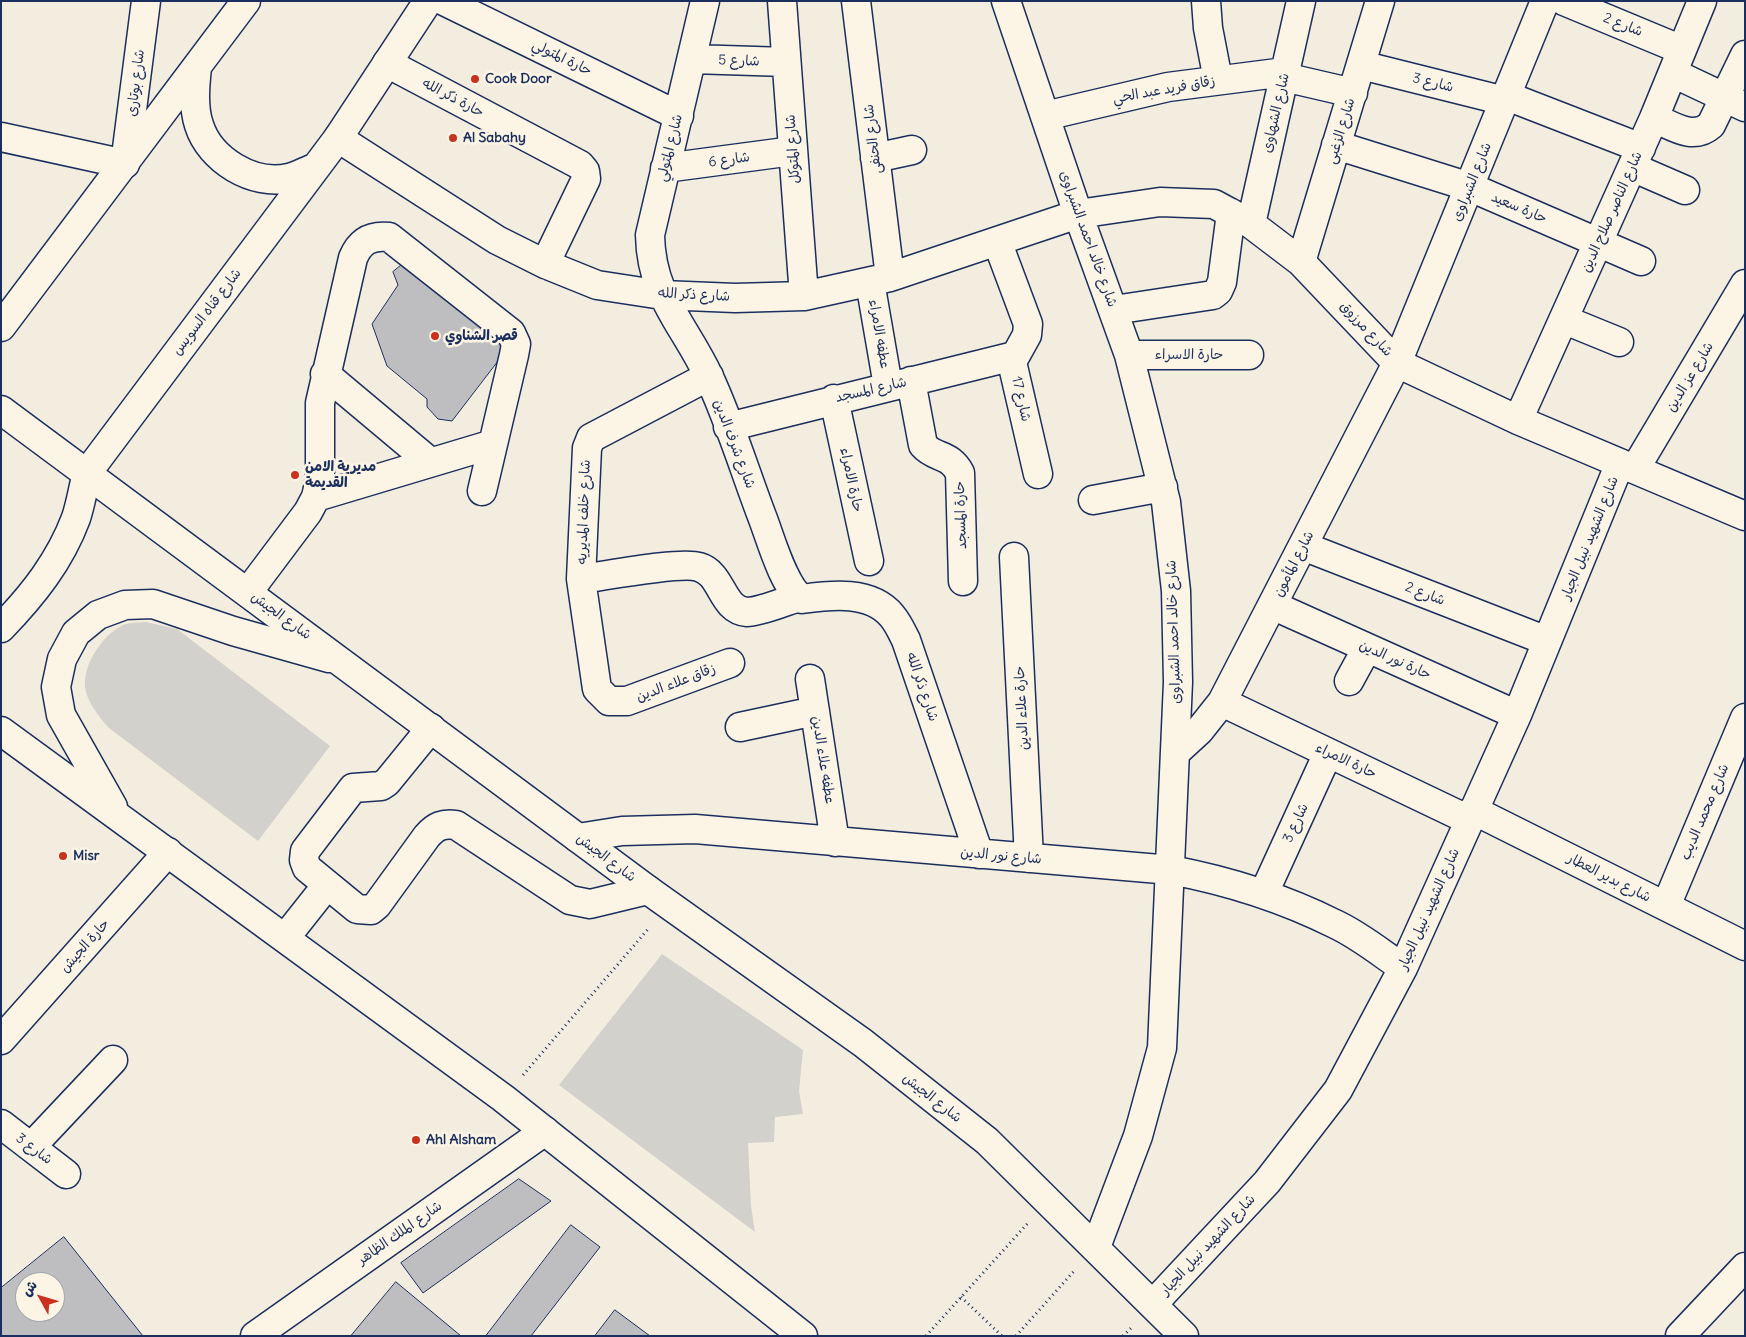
<!DOCTYPE html>
<meta charset="utf-8">
<style>
body{margin:0}
#map{position:relative;width:1746px;height:1337px;overflow:hidden;background:#f3ede0;font-family:Delius,"Playpen Sans Arabic",sans-serif}
canvas{display:block}
.frame{position:absolute;inset:0;border:2px solid #1b2f5e;pointer-events:none}
.north{position:absolute;left:15px;top:1272px;width:50px;height:50px;box-sizing:border-box;background:#fcf5e5;border:1px solid #a2a6af;border-radius:50%;rotate:309deg;font-size:14px;font-weight:700;line-height:20px;text-align:center;color:#1b2f5e}
.north::after{content:'';display:block;margin:auto;width:18px;height:22px;background:#c8321e;clip-path:polygon(50% 0,100% 100%,50% 72%,0 100%)}
</style>
<div id="map">
<canvas width="1746" height="1337"></canvas>
<div class="frame"></div>
<div class="north">ش</div>
</div>
<script>
const c = document.querySelector('canvas').getContext('2d');
c.lineJoin = 'round';
function paint(path, color) {
  c.fillStyle = color;
  c.fill(path, 'evenodd');
}
function strokePath(path, color, width, dash) {
  c.strokeStyle = color;
  c.lineWidth = width;
  c.lineCap = dash ? 'butt' : 'round';
  c.setLineDash(dash || []);
  c.stroke(path);
}
function drawText(font, color, halo, rows, align = 'center') {
  c.font = font + ' Delius,"Playpen Sans Arabic",sans-serif';
  c.lineWidth = 5;
  c.setLineDash([]);
  c.textBaseline = 'middle';
  c.strokeStyle = halo;
  c.fillStyle = color;
  for (const [text, x, y, turn = 0] of rows) {
    c.save();
    c.translate(x, y);
    c.rotate((+turn || 0) * Math.PI / 180);
    c.textAlign = isNaN(turn) ? turn : align;
    if (halo) c.strokeText(text, 0, 0);
    c.fillText(text, 0, 0);
    c.restore();
  }
}
const green = new Path2D(`
 M146 622 177 629 330 746 258 841 109 728C99 717 83 697 85 681 86 660 104 634 123 625 129 622 139 623 146 622Z
 M662 954 803 1050 799 1091 803 1114 775 1117 774 1142 748 1143 751 1206 755 1232 559 1085Z`);
const building = new Path2D(`
 M404 263 508 348 452 421 438 419 427 407V399L387 366 372 324 398 285 393 272Z
 M519 1179 551 1201 423 1293 401 1263Z
 M571 1225 600 1247 531 1336H486Z
 M64 1237 143 1336H1V1288ZM25 1282H55V1312H25Z
 M396 1282 461 1336H351Z
 M615 1310 650 1336H595Z`);
const path = new Path2D(`
 M523 1075 649 928
 M961 1297 1002 1336
 M926 1336 1028 1223
 M1016 1336 1075 1270
 M1123 1336 1132 1327`);
const minor = new Path2D(`
 M444 1 679 116
 M705 1 650 235C651 297 685 325 709 377 730 422 745 472 763 519 771 540 784 587 802 599 831 595 871 590 892 616 898 623 902 632 906 640L979 854
 M782 1 804 296
 M856 1 890 277
 M1006 1 1078 214 1129 355 1166 502 1176 591 1178 682 1162 1048 1138 1136 1096 1247
 M1206 1 1208 28 1218 80
 M1564 1 1682 50
 M692 59 786 62
 M387 63 580 165 585 171 586 179 545 264
 M1361 65 1505 101
 M1673 73 1745 107
 M1284 77 1353 93
 M1507 96 1641 148
 M1045 116 1168 87 1285 72
 M1654 118C1673 126 1693 141 1711 125L1745 55
 M1 137 125 164 146 1
 M338 138 497 240 545 264 597 285 662 295 735 298 804 296 890 277 1078 214 1160 202 1214 204 1251 224 1301 262 1397 363 1518 420 1745 516
 M1336 145 1470 187 1641 261
 M875 158 912 150
 M1632 167 1685 190
 M665 168 793 151
 M1251 224 1301 1
 M997 241 1028 324 1027 335 1012 362 1038 474
 M1301 262 1380 1
 M870 282 888 386
 M1114 310 1213 295 1218 291 1222 282 1231 213
 M1565 320 1619 342
 M1129 355H1249
 M325 374 430 462
 M709 376 591 438 587 448 581 579 597 689 609 701H627L730 663
 M911 381 923 445C935 459 950 453 960 473L963 581
 M834 399 869 561
 M1518 420 1654 118 1702 1
 M728 427 1014 356
 M1635 469 1745 284
 M316 497 493 444
 M1093 500 1163 487
 M1303 546 1547 641
 M1014 557 1029 858
 M581 579C605 576 681 561 699 567 723 574 721 610 747 612 760 612 786 601 799 597
 M248 592 308 512 316 497 320 479V403L353 258C360 241 371 235 389 237L511 333 516 344 514 355 482 491
 M1272 605 1517 715
 M810 679 835 842
 M1349 681 1367 648
 M1222 702 1469 820
 M740 727 815 711
 M431 728 387 782 381 786 353 788 305 851 304 860 307 868 357 909 371 910 377 905 427 836C436 826 443 823 456 825L570 900 590 904 648 890
 M1175 753 1199 731 1222 702 1397 363 1545 1
 M1473 810 1745 946
 M578 838 622 831 695 829 1171 870C1229 881 1283 898 1335 924 1359 935 1381 953 1403 968
 M1264 893 1328 753
 M1666 906 1745 718
 M285 938 327 885
 M1 1040 168 852
 M1 1124 66 1174
 M31 1147 113 1060
 M1153 1304 1267 1182 1338 1090 1403 968 1517 715 1620 463
 M255 1336 545 1131
 M1680 1336 1745 1267`);
const major = new Path2D(`
 M197 67C195 86 193 107 199 125 210 160 253 186 289 178 297 176 306 171 314 168
 M1 327 246 1
 M1 410 648 890 863 1043 987 1141 1184 1336
 M1 628C33 595 60 561 76 518 81 503 83 488 87 473L338 138 428 1
 M1 731 503 1098 803 1336
 M113 807 61 715 56 687 62 659 76 633 98 615 125 605 153 604 233 631 329 658`);
const markers = [
 [475,79,5,"#c8321e"],
 [453,138,5,"#c8321e"],
 [435,336,5,"#c8321e"],
 [295,475,5,"#c8321e"],
 [63,856,5,"#c8321e"],
 [416,1140,5,"#c8321e"]
];
const streetNames = [
 ["شارع 2",1623,25,22],
 ["حارة المتولي",562,58,26],
 ["شارع 5",739,61,2],
 ["شارع بوتارى",136,83,-83],
 ["شارع 3",1433,83,14],
 ["زقاق فريد عبد الحي",1164,90,-10],
 ["حارة ذكر الله",453,98,28],
 ["شارع الشهاوى",1276,113,-77],
 ["شارع الزغبى",1341,131,-73],
 ["شارع الحنفى",873,139,-97],
 ["شارع المتولي",670,148,-76],
 ["شارع المتوكل",793,149,-94],
 ["شارع 6",729,160,-8],
 ["شارع الشبراوى",1472,182,-68],
 ["حارة سعيد",1519,208,23],
 ["شارع الناصر صلاح الدين",1612,212,-66],
 ["شارع خالد احمد الشبراوى",1088,239,70],
 ["شارع ذكر الله",694,295,3],
 ["شارع قناه السويس",207,312,-53],
 ["شارع مرزوق",1366,329,47],
 ["عطفه الامراء",879,334,80],
 ["حارة الاسراء",1189,355],
 ["شارع عز الدين",1690,377,-59],
 ["شارع المسجد",871,390,-13],
 ["شارع 17",1021,399,77],
 ["شارع شرف الدين",734,444,69],
 ["حارة الامراء",851,480,78],
 ["شارع خلف المديريه",584,512,-88],
 ["حارة المسجد",961,515,-92],
 ["شارع الشهيد نبيل الجيار",1590,538,-68],
 ["شارع المأمون",1294,564,-63],
 ["شارع 2",1425,594,21],
 ["شارع الجيش",281,616,36],
 ["شارع خالد احمد الشبراوى",1174,632,-92],
 ["حارة نور الدين",1395,660,24],
 ["زقاق علاء الدين",676,683,-21],
 ["شارع ذكر الله",922,687,71],
 ["حارة علاء الدين",1022,708,-93],
 ["عطفه علاء الدين",823,760,81],
 ["حارة الامراء",1346,761,25],
 ["شارع محمد الديب",1705,812,-67],
 ["شارع 3",1296,823,-65],
 ["شارع نور الدين",1001,856,5],
 ["شارع الجيش",606,858,37],
 ["شارع بدير العطار",1609,878,27],
 ["شارع الشهيد نبيل الجيار",1429,909,-66],
 ["حارة الجيش",85,946,-48],
 ["شارع الجيش",932,1098,38],
 ["شارع 3",34,1149,37],
 ["شارع الملك الظاهر",400,1233,-35],
 ["شارع الشهيد نبيل الجيار",1208,1245,-47]
];
const poiNames = [
 ["Cook Door",485,79],
 ["Al Sabahy",463,138],
 ["قصر الشناوي",445,336],
 ["مديرية الامن",305,467],
 ["القديمة",305,483],
 ["Misr",73,856],
 ["Ahl Alsham",426,1140]
];
paint(green, '#d3d1cc');
paint(building, '#bebec0');
strokePath(building, '#1b2f5e', 1);
strokePath(minor, '#1b2f5e', 31);
strokePath(major, '#1b2f5e', 31);
strokePath(path, '#1b2f5e', 3, [1, 4]);
strokePath(minor, '#fcf5e5', 28);
strokePath(major, '#fcf5e5', 28);
for (const [x, y, r, color] of markers) {
  const dot = new Path2D();
  dot.arc(x, y, r, 0, 2 * Math.PI);
  c.fillStyle = color;
  c.fill(dot);
  strokePath(dot, '#fcf5e5', 2);
}
drawText('14px', '#1b2f5e', '#fcf5e5', streetNames);
drawText('bold 14px', '#1b2f5e', '#fcf5e5', poiNames, 'left');
</script>
